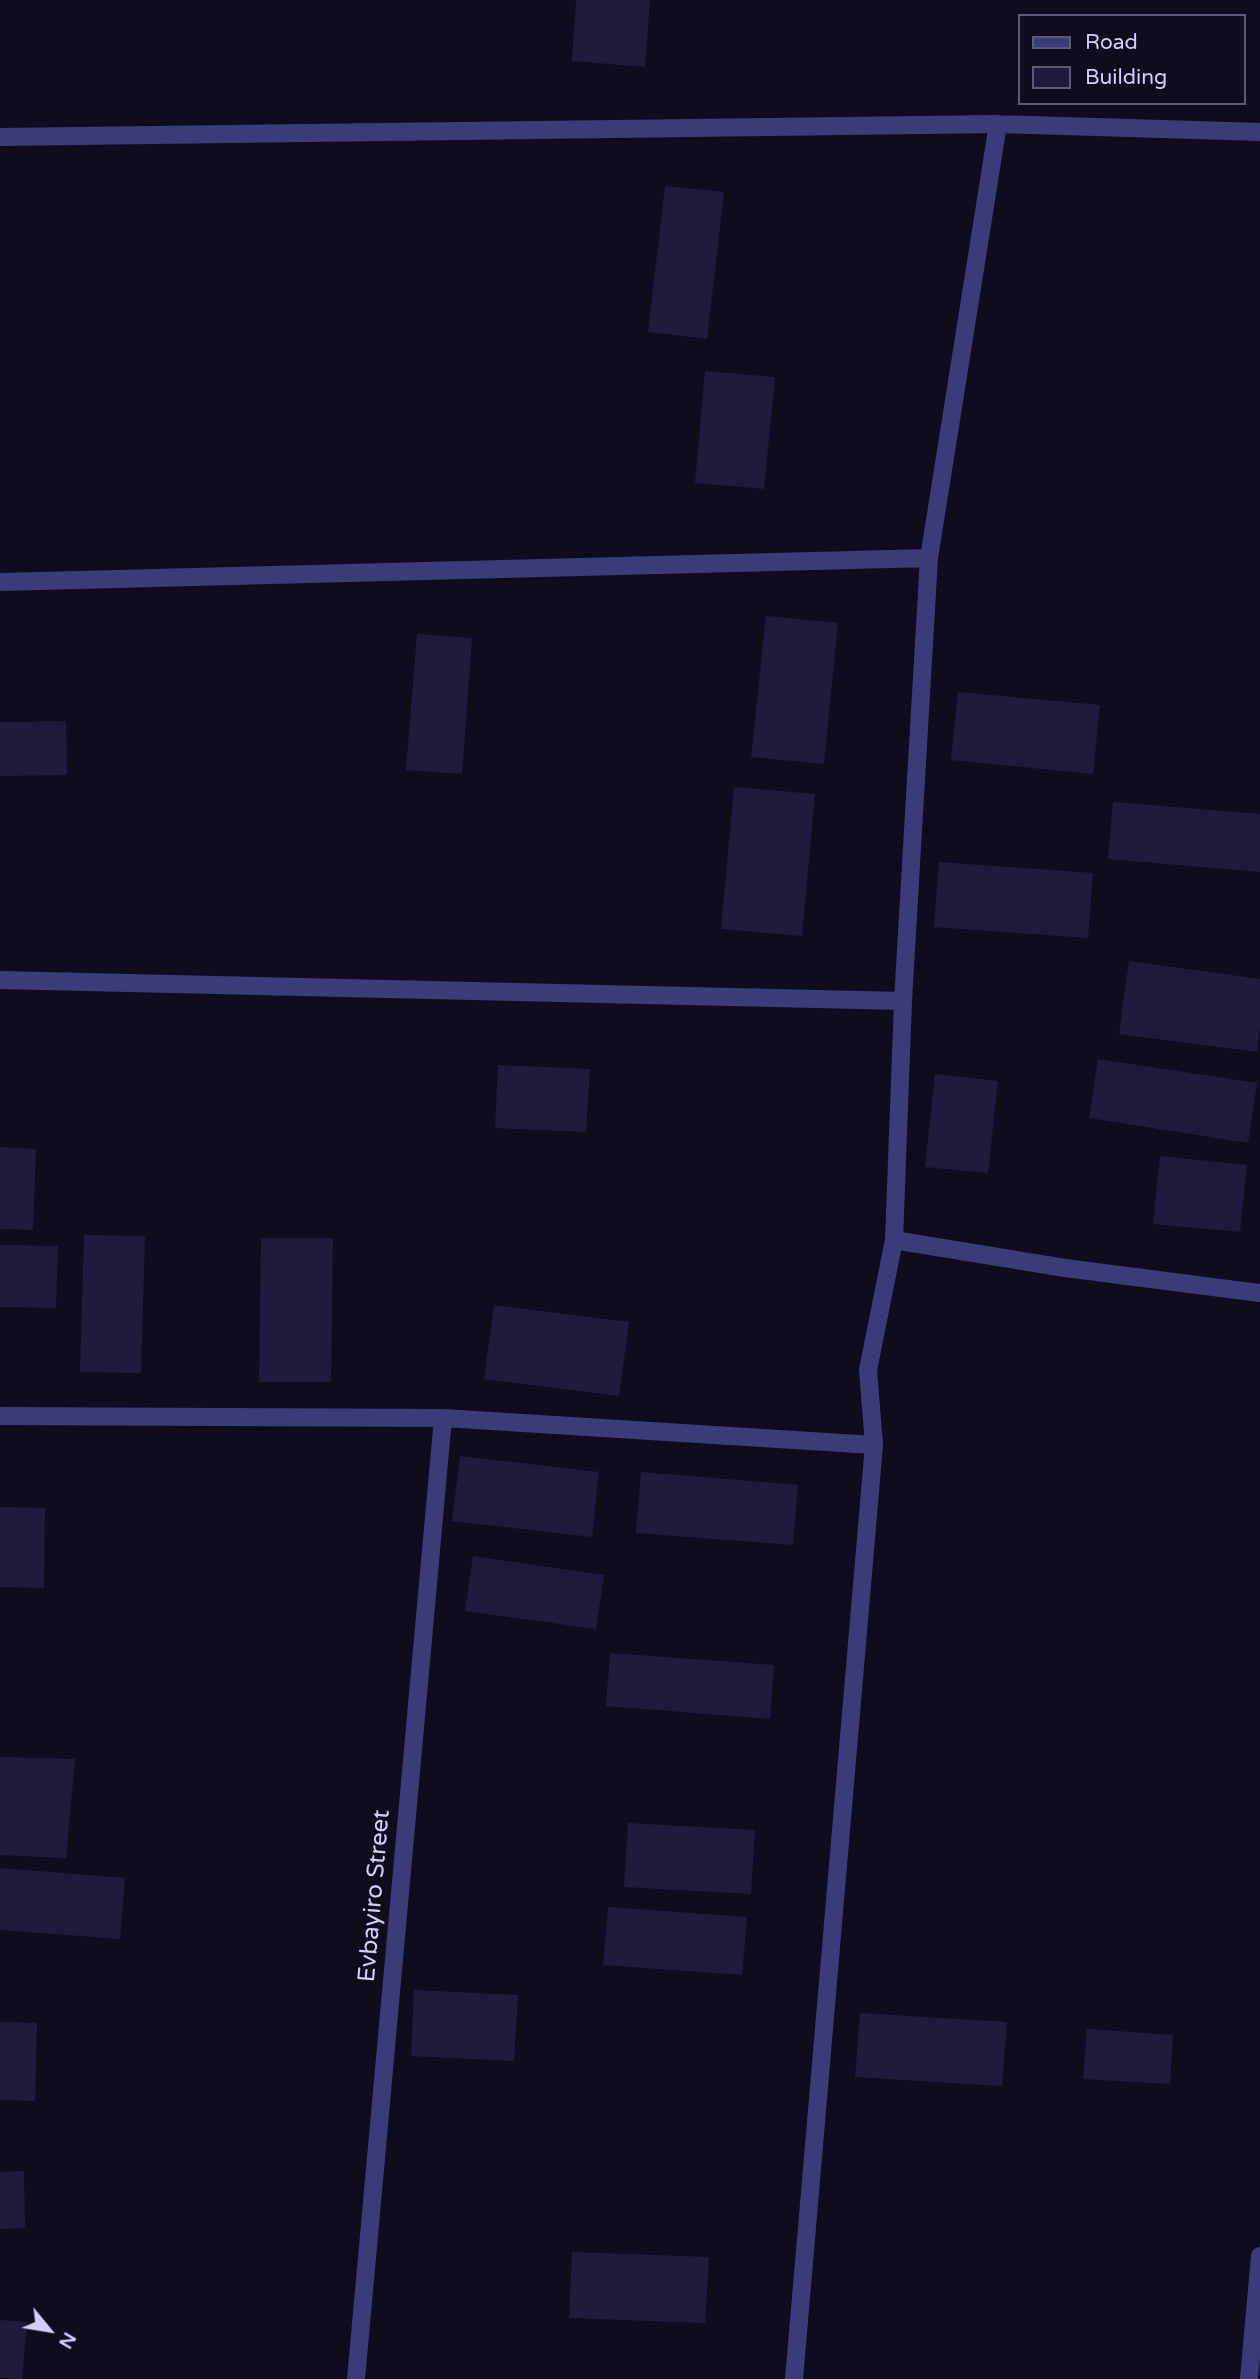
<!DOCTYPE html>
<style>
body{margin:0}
#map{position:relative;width:1260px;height:2379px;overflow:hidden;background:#0f0d1d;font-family:"Varela Round",sans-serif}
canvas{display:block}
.legend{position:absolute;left:1018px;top:14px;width:228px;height:91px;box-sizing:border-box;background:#0f0d1d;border:2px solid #5d5a76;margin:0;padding:9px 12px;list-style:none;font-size:21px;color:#d1cdfc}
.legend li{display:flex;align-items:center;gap:14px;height:35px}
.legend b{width:35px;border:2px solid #5d5a76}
.north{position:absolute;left:14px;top:2295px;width:70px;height:70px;-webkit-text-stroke:5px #0f0d1d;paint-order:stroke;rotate:120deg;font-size:19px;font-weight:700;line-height:28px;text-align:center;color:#d1cdfc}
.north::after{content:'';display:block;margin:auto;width:24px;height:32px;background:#d1cdfc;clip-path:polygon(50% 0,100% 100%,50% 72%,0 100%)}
</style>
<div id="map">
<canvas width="1260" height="2379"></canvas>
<ul class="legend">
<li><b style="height:9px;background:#3c3b79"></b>Road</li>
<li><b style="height:19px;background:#201b3d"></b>Building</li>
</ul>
<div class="north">N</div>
</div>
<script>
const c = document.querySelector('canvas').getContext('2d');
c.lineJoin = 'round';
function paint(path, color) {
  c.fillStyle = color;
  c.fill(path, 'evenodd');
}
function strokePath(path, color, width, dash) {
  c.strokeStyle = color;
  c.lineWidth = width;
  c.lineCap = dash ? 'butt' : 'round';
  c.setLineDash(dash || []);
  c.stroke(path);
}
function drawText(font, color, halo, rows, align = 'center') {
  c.font = font + ' "Varela Round",sans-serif';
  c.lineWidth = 5;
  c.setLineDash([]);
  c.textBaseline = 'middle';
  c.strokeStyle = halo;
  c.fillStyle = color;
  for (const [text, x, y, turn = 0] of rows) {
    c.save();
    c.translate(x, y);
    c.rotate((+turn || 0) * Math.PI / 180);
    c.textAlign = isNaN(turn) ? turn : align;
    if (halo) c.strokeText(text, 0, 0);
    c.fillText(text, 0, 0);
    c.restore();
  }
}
const building = new Path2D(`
 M576 0H650L645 67 572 61Z
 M665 186 724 192 707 339 648 332Z
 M705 371 775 377 764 489 695 483Z
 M766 616 838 623 824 764 751 757Z
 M417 634 472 638 462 774 406 770Z
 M958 692 1100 705 1093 774 951 760Z
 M66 721 67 775 0 776V722Z
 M734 787 815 794 802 936 721 929Z
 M1113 802 1260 814V872L1108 859Z
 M939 862 1093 873 1088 938 934 927Z
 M1129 961 1260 979V1029L1257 1052 1119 1034Z
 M1098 1059 1257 1083 1248 1143 1089 1118Z
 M498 1065 590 1069 586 1132 495 1128Z
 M935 1074 998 1081 988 1173 925 1167Z
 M0 1147 36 1149 33 1230 0 1229Z
 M1160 1156 1247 1165 1240 1232 1153 1224Z
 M84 1235 145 1236 141 1373 80 1372Z
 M261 1238H333L331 1382H259Z
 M0 1245 58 1246 56 1308 0 1307Z
 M494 1305 629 1322 619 1396 484 1379Z
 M460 1456 599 1472 592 1537 452 1521Z
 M641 1472 798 1485 793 1545 636 1533Z
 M0 1507 45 1508 44 1588 0 1587Z
 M473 1556 604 1575 596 1629 465 1611Z
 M610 1653 774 1665 770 1719 606 1706Z
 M0 1757 75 1759 66 1858 0 1855Z
 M628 1823 755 1830 751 1894 624 1887Z
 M0 1868 125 1878 120 1939 0 1930Z
 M608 1907 747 1917 742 1975 603 1965Z
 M414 1990 518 1995 514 2061 411 2056Z
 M860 2013 1007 2022 1002 2086 855 2077Z
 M0 2022 37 2023 35 2101 0 2100Z
 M1087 2029 1173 2035 1170 2084 1083 2079Z
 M24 2171 25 2228 0 2229V2172Z
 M572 2252 709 2257 705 2323 569 2318Z
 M0 2320 27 2322 22 2379 0 2377Z`);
const minor = new Path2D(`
 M0 137 998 124 1260 132
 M0 582 929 558
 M0 980 903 1001
 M894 1240 1065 1268 1260 1293
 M0 1416 443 1418 874 1445
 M356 2379 443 1418
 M794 2379 874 1445 868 1370 894 1240 903 1001 929 558 998 124
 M1249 2379 1260 2256`);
const streetNames = [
 ["Evbayiro Street",375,1896,-85]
];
paint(building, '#201b3d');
strokePath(minor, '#3c3b79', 18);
drawText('24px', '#d1cdfc', '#0f0d1d', streetNames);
</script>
